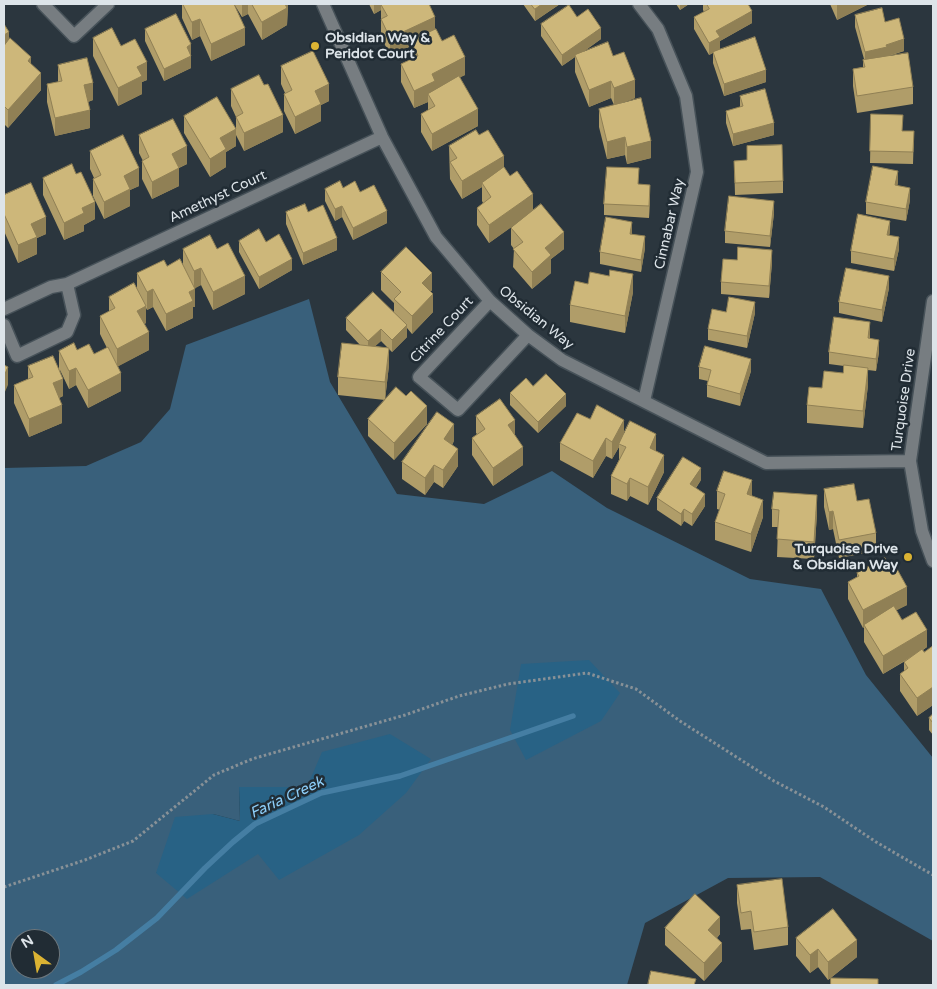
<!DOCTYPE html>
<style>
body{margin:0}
#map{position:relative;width:937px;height:989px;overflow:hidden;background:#2b363e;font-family:"Varela Round",sans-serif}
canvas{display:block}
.frame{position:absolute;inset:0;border:5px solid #dde4e9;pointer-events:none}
.north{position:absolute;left:10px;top:929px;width:50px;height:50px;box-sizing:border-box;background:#212c34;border:1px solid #6c767c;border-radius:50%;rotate:328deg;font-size:14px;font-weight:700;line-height:20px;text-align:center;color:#dde4e9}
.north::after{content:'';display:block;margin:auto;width:18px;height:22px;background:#dbb333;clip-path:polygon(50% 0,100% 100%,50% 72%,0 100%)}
</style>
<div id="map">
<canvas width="937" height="989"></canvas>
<div class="frame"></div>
<div class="north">N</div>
</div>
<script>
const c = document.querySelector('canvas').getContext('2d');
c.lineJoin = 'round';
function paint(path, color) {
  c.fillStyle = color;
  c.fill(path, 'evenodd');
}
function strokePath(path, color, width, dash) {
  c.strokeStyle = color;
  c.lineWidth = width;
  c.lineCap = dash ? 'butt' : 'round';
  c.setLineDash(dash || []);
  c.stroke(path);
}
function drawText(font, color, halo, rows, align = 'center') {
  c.font = font + ' "Varela Round",sans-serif';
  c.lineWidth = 5;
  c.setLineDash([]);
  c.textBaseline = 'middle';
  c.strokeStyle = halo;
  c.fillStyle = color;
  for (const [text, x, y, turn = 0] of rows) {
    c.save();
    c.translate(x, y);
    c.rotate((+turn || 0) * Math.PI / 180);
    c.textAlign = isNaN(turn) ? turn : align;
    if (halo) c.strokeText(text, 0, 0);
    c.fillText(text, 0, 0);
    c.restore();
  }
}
const green = new Path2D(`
 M309 299 330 382 397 494 484 504 552 471 607 508 750 579 821 589 866 675 933 758V941L820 877 728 878 645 923 627 985H4V468L86 466 141 442 170 409 186 345ZM239 787H308L156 873 213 814 240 821ZM20 939H50V969H20Z`);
const forest = new Path2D(`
 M589 660 620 693 601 721 526 760 510 730 521 664Z
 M390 734 431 759 406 793 359 835 279 880 258 854 187 899 156 873 175 817 213 814 240 821 239 787H307L322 752Z`);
const stream = new Path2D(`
 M56 985 81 972 116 950 157 918 205 868 233 842 255 824 321 793 400 776 573 716`);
const path = new Path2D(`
 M4 887 85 860 133 841 214 775 252 759 405 715 459 696 508 684 587 673 636 689 680 721 774 781 824 807 876 842 933 875`);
const minor = new Path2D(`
 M43 4 74 36 108 4
 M323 4 382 137 436 237 490 301 528 335 562 360 766 463 910 461
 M639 4 658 29 686 96 697 172 644 401
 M490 301 419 377 458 410 528 335
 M933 301 910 461 922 531 933 561
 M4 309 51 287 67 284 382 137
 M4 325 17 356 67 332 74 315 67 284`);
const wall = new Path2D(`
 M182 4H234L245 45 211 61 200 36 192 40 182 18Z
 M234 4H288L287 25 262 40 248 14 242 17Z
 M369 4H429L435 30 442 41 465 75 460 77 478 126 432 151 421 132V114L428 110V102L414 108 401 82V64L412 59 411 46 390 56 381 36V10L374 14Z
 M523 4H560L535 21Z
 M676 4H689L680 10Z
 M703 4H736L752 23 720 41V49L766 82 724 96 713 63V53L709 55 694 29V17L704 12 703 10Z
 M830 4H869L837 20Z
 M855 15 885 22 904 51 889 56 913 87V104L857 113 853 86V69L863 67V60L864 59 855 27Z
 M577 17 601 39 583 52 613 56 635 98 619 104 651 158 627 164 625 155 607 159 599 127V109L614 105 611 98 589 107 575 72V57L562 66 541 36V24Z
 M4 24 9 40 31 65 41 90 8 128 4 124Z
 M145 29 191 44V68L164 81 145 41Z
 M93 38 121 46 147 80 142 82V94L118 106 93 56Z
 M58 65 93 100 88 102 90 128 55 136 47 102V84L58 82Z
 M281 66 329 101 321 105V121L295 134 284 111V94L285 93 281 84Z
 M231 89 283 132 244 151 236 135V146L226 152V167L210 177 184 133V116L236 129V117L231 106Z
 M740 96 774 135 733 146 726 123V111L740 107Z
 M871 114 902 131H914L913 164 870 163Z
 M139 135 187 164 179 168V186L152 199 142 179V161H143L139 153Z
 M479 135 504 168 533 210 564 249 551 259V273L532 289 513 267 514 249 511 245V228L518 222 489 243 477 225V208L483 203 482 201V187L462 199 450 179 449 146Z
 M90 151 139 186 130 190V206L104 219 93 196V179L94 178 90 169Z
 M747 160 783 181V193L735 195 734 161Z
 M76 174 95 219 84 225V231L64 240 43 195V178Z
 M898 183 897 185 910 200 906 221 866 214V202Z
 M343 188 360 192 387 223 353 240 342 217 335 221 325 201V189Z
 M4 195 46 234 37 238V254L18 263 4 231Z
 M650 196 649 218 604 215V204Z
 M286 212H308L337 250 303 265 286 224Z
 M774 213 770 247 725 243V231Z
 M890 232 889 235 899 249 894 271 851 263V251Z
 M632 234 645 248 641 272 600 264V252Z
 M239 241 266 242 292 270 259 289 239 252Z
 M183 249H217L245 294 213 310 201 285 194 288 195 307H193V318L166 331 153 307 147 310 146 308V323L144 324 149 350 118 366 121 391 88 408 76 385 69 389 60 370 63 396 59 398 62 423 29 437 14 403V385L28 379V366L59 368V351L77 350 94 354 107 348 100 334V316L109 312V297L137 289V273L167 266 183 265Z
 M737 260 772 262 769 298 721 294V282Z
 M381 272 432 290 430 292 433 312 412 334 407 328V337L392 352 389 349V365L385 400 338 395V377L360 345 346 330V318L394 313V303L381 290ZM381 341 388 348 375 346Z
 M889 288 882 322 839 313V302Z
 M633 292 625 333 570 322V305Z
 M726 312 755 313 747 348 708 340V329Z
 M870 334V338L879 352 876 371 868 370V385L863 428 807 423V405L822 388 843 373 844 366 829 364V352Z
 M699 367 751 371 740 406 707 397V385L708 381 699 379Z
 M533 386 566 406 538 433 510 405V393Z
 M406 396 427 424 394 460 368 436V419Z
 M476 416 515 435 523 465 493 486 472 455V438L477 434 476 433Z
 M590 419 624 434 656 451 664 472 648 505 630 496 627 501 611 494V476L619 460V447L612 459 606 456 593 478 560 460V443Z
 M454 441 452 445 458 466 443 488 434 482 425 495 402 479V462Z
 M701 480 696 488 705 506 692 526 684 521 681 526 657 510V498Z
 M824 489 857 501 876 533V551L839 558 833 529 829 530 824 507Z
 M717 491 752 496 763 517 751 552 715 540V522L720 510 717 509Z
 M772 509 817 513 814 559 777 557 778 527H772Z
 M857 573 907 605 896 610 902 620 927 647 923 650 924 652 933 647V705L917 716 900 691V674L904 671V662L912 657 883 674 864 642V627L863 628 848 599V582L857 577Z
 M933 714V735L929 730V718Z
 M737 885 788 927V945L754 950 751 929 741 930 737 903Z
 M665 928 720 934 717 938 722 961 704 981 665 945Z
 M796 938 857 957 828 980 818 967 810 973 796 956Z`);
const shadedWall = new Path2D(`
 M242 4H248V14L242 17Z
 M283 4H288L287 25 262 40V22Z
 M374 4H381V10L374 14Z
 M542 4H560L535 21V9Z
 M680 4H689L680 10Z
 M837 4H869L837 20Z
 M752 11V23L720 41V49L709 55V43L716 31Z
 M435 17V34L411 41V46L390 56V38Z
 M200 19V36L192 40V22Z
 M245 28V45L211 61V44Z
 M601 28V39L576 57 575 55V57L562 66V55Z
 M9 32V49L4 53V35Z
 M904 39V51L887 56 865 64V52Z
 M191 44V68L164 81V69L187 47Z
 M31 57V75L28 61Z
 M465 57V75L428 94V102L414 108V91L432 74Z
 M147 62V80L142 82V94L118 106V88L137 67Z
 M766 70V82L724 96V84Z
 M41 73V90L8 128V110Z
 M635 80V98L614 106V88Z
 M611 81V98L589 107V90Z
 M93 83V100L84 103V85Z
 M329 84V101L321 105V121L295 134V117L315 91Z
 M478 109V126L432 151V134Z
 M90 110V128L55 136V118Z
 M283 115V132L244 151V133Z
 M774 123V135L733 146V134Z
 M236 129V146L226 152V167L210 177V159L220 138Z
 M625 137V155L607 159V142Z
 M651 141V158L627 164V147Z
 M187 146V164L172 171V154Z
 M504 156V174L482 183V187L462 199V181Z
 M139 168V186L130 190V206L104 219V202L124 176Z
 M179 168V186L152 199V182Z
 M898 171V183L895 197V185Z
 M650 185V196L649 218V206Z
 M910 188V200L906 221V209Z
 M533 194V212L489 243V225Z
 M774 201V213L770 247V236Z
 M95 202V219L84 225V231L64 240V223L82 208Z
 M342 206V217L335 221V209Z
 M387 211V223L353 240V228Z
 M46 217V234L37 238V254L18 263V245L31 224Z
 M890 221V232L887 247V235Z
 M632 222V234H630Z
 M564 232V249L551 259V273L532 289V272L545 248Z
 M645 236V248L641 272V260Z
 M899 237V249L894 271V259Z
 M337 238V250L303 265V253Z
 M772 250V262L769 298V286Z
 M292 259V270L259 289V277Z
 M201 268V285L194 289V271Z
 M432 273V290L422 301V283Z
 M633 274V292L625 333V316Z
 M245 276V294L213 310V292Z
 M889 276V288L882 322V310Z
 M153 289V307L147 310V292Z
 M195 289V307H193V318L166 331V314L189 292Z
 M433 294V312L412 334V316Z
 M755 302V313L747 348V336Z
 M146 306V323L137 328V311Z
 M870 322V334L868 350V338Z
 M407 325V337L392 352V340Z
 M381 329V341L368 353V341Z
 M149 332V350L117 367V349Z
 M879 340V352L876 371V359Z
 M389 348V365L385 400V382Z
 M751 359V371L740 406V394Z
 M8 367V385L4 394V376Z
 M76 368V385L69 389V371Z
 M868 368V385L863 428V411Z
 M121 373V391L88 408V390Z
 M63 379V396L53 401V383Z
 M566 394V406L538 433V422Z
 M62 405V423L29 437V419Z
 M427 406V424L394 460V443Z
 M515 420V437L508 425Z
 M624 420V438L619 444V447L612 459V442Z
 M454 424V441L444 457V439Z
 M656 434V451L650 448Z
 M606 438V456L593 478V461Z
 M523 447V465L493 486V468Z
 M458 449V466L443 488V470Z
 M664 455V472L648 505V487Z
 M434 465V482L425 495V478Z
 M701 468V480L690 496V484Z
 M630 478V496L627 501V484Z
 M752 480V498L747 494Z
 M705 494V506L692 526V514Z
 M817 495V513L814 559V542Z
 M763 500V517L751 552V534Z
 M684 509V521L681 526V514Z
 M833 511V529L829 530V512Z
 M907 587V605L865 627 864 625V627L863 628V610Z
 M927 630V647L883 674V656Z
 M933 687V705L917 716V698Z
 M720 917V934L708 948V930Z
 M857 940V957L828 980V962Z
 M722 943V961L704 981V963Z
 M818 949V967L810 973V955Z`);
const building = new Path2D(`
 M183 4H234L245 28 211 44 200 19 192 22Z
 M252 4H285L287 8 262 22Z
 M381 4H429L435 17 390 38 381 19 387 16Z
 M531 4H542L535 9Z
 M707 4H748L752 11 716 31 720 37 709 43 694 17 709 9Z
 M569 5 577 17 588 9 601 28 562 55 541 24Z
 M882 8 885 22 899 18 904 39 886 45 887 47 865 52 855 15Z
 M176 14 191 44 187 47 191 56 164 69 145 29Z
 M4 24 9 32 4 35Z
 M112 28 121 46 135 39 147 62 137 67 142 76 118 88 93 38Z
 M436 29 442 41 454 35 465 57 432 74 435 81 414 91 401 64 418 56 411 41Z
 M755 37 766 70 724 84 713 52Z
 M10 38 31 57 28 61 41 73 8 110 4 106V46Z
 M608 42 613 56 624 52 635 80 614 88 611 81 589 90 575 55Z
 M313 51 329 84 315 91 321 104 295 117 284 94 292 90 281 66Z
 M908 53 913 87 857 96 853 69 865 67 863 60Z
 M87 58 93 83 84 85 90 110 55 118 47 84 62 81 58 65Z
 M259 75 264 85 268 84 283 115 244 133 236 117 243 113 231 89Z
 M459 76 478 109 432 134 421 114 435 106 428 94Z
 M765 89 774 123 733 134 726 111 743 106 740 96Z
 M217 97 236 129 220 138 226 149 210 159 184 116Z
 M641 98 651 141 627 147 625 137 607 142 599 109Z
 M871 114 903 115 902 131H914L913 152 870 151Z
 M173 119 187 146 172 154 179 168 152 182 142 161 149 157 139 135Z
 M476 130 479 135 488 130 504 156 462 181 450 162 457 158 449 146Z
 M123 135 139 168 124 176 130 189 104 202 93 179 101 175 90 151Z
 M782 145 783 181 735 183 734 161 747 160V146Z
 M72 164 76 174 81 172 95 202 82 208 84 213 64 223 43 178Z
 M873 166 898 171 895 185 910 188 906 209 866 202Z
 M504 167 510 176 517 171 533 194 489 225 477 208 491 197 482 183Z
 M607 167 639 168 638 184 650 185 649 206 604 204Z
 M340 181 343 188 355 181 360 192 374 185 387 211 353 228 342 206 335 209 325 189Z
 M31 183 46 217 31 224 37 237 18 245 4 214V195Z
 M729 196 774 201 770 236 725 231Z
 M305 204 308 212 323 205 337 238 303 253 286 212Z
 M541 204 564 232 545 248 551 255 532 272 513 249 523 242 511 228Z
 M858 214 890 221 887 235 899 237 894 259 851 251Z
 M606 217 632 222 630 234 645 236 641 260 600 252Z
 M259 229 266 242 279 234 292 259 259 277 239 241Z
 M210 235 217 249 228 243 245 276 213 292 201 268 194 271 183 249Z
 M406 247 432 273 422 283 433 294 412 316 394 299 401 292 381 272Z
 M738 247 772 250 769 286 721 282 723 259 737 260Z
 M180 259 195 289 189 292 193 301 166 314 153 289 147 292 137 273 164 260 167 266Z
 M846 268 889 276 882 310 839 302Z
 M610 270 633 274 625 316 570 305 575 281 588 284 590 272 609 276Z
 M134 283 146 306 137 311 149 332 117 349 100 316 115 308 109 297Z
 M373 292 407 325 392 340 381 329 368 341 346 318Z
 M729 297 755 302 747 336 708 329 712 309 726 312Z
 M834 317 870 322 868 338 879 340 876 359 829 352Z
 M74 343 77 350 89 344 94 354 108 347 121 373 88 390 76 368 69 371 59 351Z
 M342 343 389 348 385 382 338 377Z
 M705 346 751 359 740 394 707 385 711 370 699 367Z
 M53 356 63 379 53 383 62 405 29 419 14 385 33 377 28 366Z
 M4 365 8 367 4 376Z
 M844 365 868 368 863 411 807 405 809 387 822 388 824 371 843 373Z
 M546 374 566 394 538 422 510 393 526 378 533 386Z
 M396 387 406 396 411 391 427 406 394 443 368 419Z
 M500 399 515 420 508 425 523 447 493 468 472 438 485 429 476 416Z
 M597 405 624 420 612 442 606 438 593 461 560 443 577 413 590 419Z
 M437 412 454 424 444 439 458 449 443 470 434 465 425 478 402 462Z
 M630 421 656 434 650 448 664 455 648 487 630 478 627 484 611 476 626 447 619 444Z
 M683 457 701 468 690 484 705 494 692 514 684 509 681 514 657 498Z
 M724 471 752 480 747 494 763 500 751 534 715 522 725 494 717 491Z
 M854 484 857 501 869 499 876 533 839 540 833 511 829 512 824 489Z
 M774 492 817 495 814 542 777 539 779 510 772 509Z
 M885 558 892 572 897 569 907 587 863 610 848 582 859 576 857 573Z
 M894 606 902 620 916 612 927 630 883 656 864 625Z
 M933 646V687L917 698 900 674 908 668 904 662 922 649 924 652Z
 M933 714V723L929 718Z
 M782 879 788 927 754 932 751 911 741 913 737 885Z
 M695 894 720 917 708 930 722 943 704 963 665 928Z
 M833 909 857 940 828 962 818 949 810 955 796 938Z
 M651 971 696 979 694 985H648Z
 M831 978 878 979V985H831Z`);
const markers = [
 [315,46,5,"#dbb333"],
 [908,557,5,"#dbb333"]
];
const poiNames = [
 ["Obsidian Way &",325,38],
 ["Peridot Court",325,54],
 ["Turquoise Drive",898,549,"right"],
 ["& Obsidian Way",898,565,"right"]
];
const streetNames = [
 ["Amethyst Court",218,197,-25],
 ["Cinnabar Way",670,224,-77],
 ["Obsidian Way",536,318,39],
 ["Citrine Court",442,330,-47],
 ["Turquoise Drive",904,400,-82]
];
const waterNames = [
 ["Faria Creek",287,798,-25]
];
paint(green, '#39607b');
paint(forest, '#286285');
strokePath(stream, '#457ea3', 5.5);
strokePath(minor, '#475259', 15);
strokePath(path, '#889197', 3, [2.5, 2.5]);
strokePath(minor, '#777d81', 12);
paint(wall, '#b09d69');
paint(shadedWall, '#908055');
paint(building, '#cdb77a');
strokePath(building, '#908055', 1);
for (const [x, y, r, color] of markers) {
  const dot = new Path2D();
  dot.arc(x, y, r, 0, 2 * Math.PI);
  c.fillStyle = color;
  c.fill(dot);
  strokePath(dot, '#212c34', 2);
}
drawText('bold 14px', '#dde4e9', '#212c34', poiNames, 'left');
drawText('14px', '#dde4e9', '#212c34', streetNames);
drawText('italic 15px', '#8dcef9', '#212c34', waterNames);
</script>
